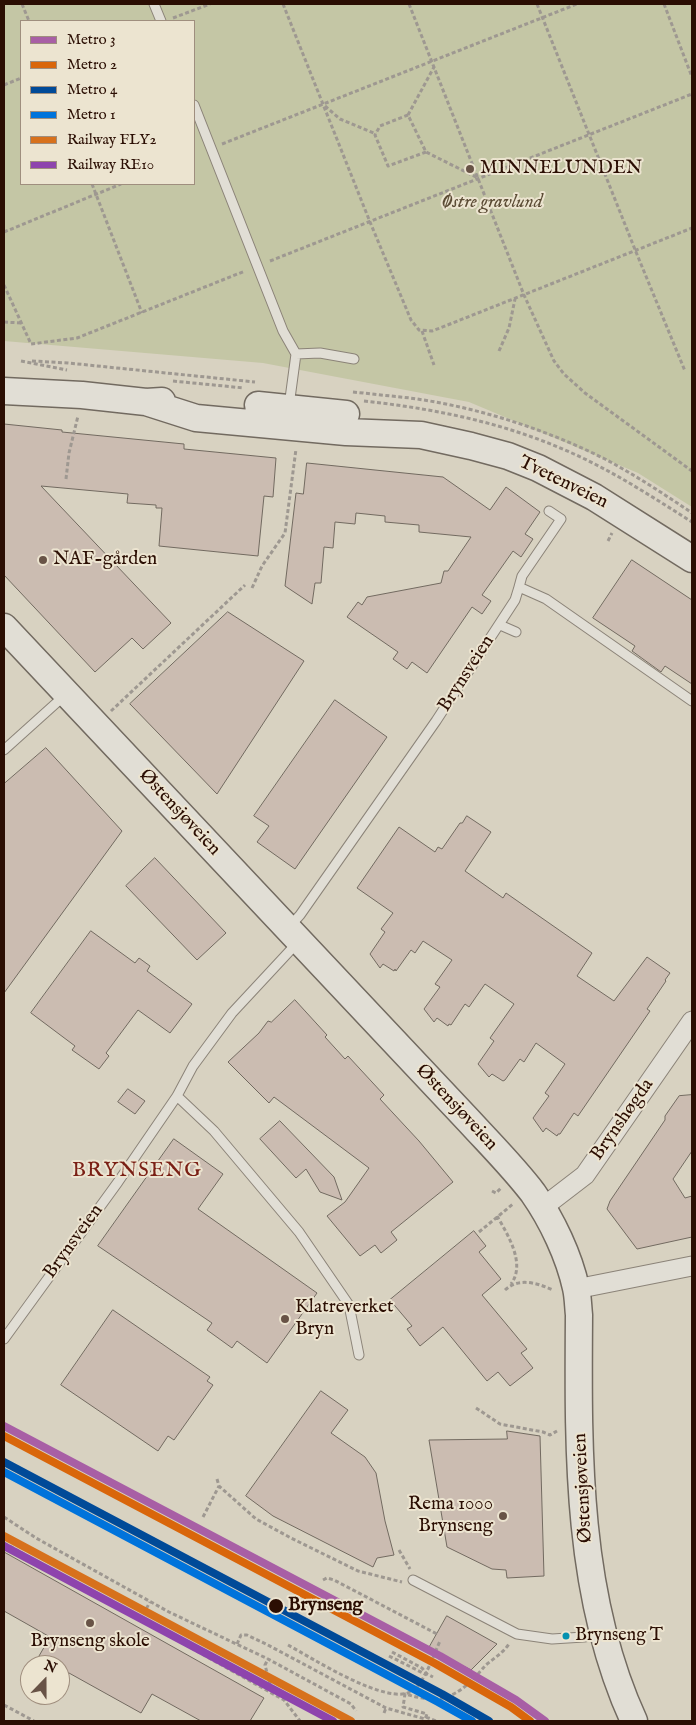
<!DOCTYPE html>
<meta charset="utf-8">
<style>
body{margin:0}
#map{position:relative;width:696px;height:1725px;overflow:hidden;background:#d8d2c1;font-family:"IM FELL English",serif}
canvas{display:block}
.frame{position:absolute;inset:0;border:5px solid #2b0e03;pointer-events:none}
.legend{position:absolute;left:20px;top:20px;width:175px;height:165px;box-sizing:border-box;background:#ece4d0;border:1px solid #9f8e7e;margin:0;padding:6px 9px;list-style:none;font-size:15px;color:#2b0e03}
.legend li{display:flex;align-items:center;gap:10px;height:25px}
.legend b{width:25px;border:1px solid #9f8e7e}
.north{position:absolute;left:20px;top:1655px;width:50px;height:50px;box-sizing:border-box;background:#ece4d0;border:1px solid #9f8e7e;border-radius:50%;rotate:22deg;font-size:14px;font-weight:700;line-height:20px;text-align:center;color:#2b0e03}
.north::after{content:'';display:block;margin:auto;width:18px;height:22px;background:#685346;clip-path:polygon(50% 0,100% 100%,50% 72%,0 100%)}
</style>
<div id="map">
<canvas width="696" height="1725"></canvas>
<div class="frame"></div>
<ul class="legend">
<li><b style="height:6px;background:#a85fa5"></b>Metro 3</li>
<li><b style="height:6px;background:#d9660b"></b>Metro 2</li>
<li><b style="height:6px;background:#004a98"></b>Metro 4</li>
<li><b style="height:6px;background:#0073db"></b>Metro 1</li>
<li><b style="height:6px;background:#d7711c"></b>Railway FLY2</li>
<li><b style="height:6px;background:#8e44ad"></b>Railway RE10</li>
</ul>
<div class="north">N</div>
</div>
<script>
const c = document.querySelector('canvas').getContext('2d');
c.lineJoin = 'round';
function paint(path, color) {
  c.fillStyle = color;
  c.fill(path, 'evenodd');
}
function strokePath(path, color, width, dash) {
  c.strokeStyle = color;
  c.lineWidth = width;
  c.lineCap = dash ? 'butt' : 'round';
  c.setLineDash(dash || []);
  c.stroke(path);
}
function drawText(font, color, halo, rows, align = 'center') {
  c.font = font + ' "IM FELL English",serif';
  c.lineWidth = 4;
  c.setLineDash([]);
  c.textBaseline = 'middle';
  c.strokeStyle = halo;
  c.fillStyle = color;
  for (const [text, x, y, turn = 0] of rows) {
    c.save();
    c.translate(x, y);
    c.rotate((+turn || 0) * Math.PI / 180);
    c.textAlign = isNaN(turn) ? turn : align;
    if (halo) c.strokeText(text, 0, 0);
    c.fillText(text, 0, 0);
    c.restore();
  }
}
const green = new Path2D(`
 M4 4H692V507L638 473 469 402 263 363 4 341ZM21 21H194V184H21Z`);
const building = new Path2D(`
 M4 424 62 430V432L184 444V449L276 458 273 497 264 496 258 556 159 546 162 508H156V505L127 503 128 494 41 486 171 623 143 649 132 638 95 672 4 575Z
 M307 463 443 477 490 510 506 487 540 512 525 534 533 539 521 557 513 551 482 595 491 601 482 614 472 607 427 673 412 662 407 669 393 659 398 652 347 617 358 602 362 605 367 597 441 583 444 571H448L471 537 419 532V525L385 522V516L356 513 355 524 335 522 333 548 324 547 321 583H315L312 604 285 586 296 493 303 494Z
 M632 560 692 600V684L665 666 661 672 632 651 635 646 593 618Z
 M228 612 304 661 217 794 130 704Z
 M335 700 387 737 295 869 257 842 269 826 254 816Z
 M46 748 122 831 4 993V784Z
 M467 816 491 832 465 871 503 898 506 893 592 953 577 976 614 1001 647 957 670 973 665 980 666 981 647 1009 650 1011 578 1116 574 1113 560 1134H558L557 1136 546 1128 543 1132 533 1118 549 1096 545 1093 565 1064 536 1043 524 1062 520 1059 505 1080 503 1081 492 1074 489 1077 478 1064 494 1041 490 1038 514 1004 485 984 469 1007 465 1004 451 1025 449 1024 448 1026 437 1018 434 1022 424 1009 440 987 435 984 452 960 423 941 415 953 411 950 396 971 395 969 394 971 383 964 380 968 370 954 385 932 381 929 393 913 357 888 399 827 435 852 438 847 442 849 460 823H462Z
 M155 858 226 933 197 960 126 886Z
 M91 931 135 963 139 958 150 966 147 971 192 1004 170 1033 138 1010 106 1053 109 1056 99 1069 72 1050 75 1046 31 1013Z
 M295 1000 327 1035 325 1037 345 1059 348 1056 384 1095 380 1099 419 1141 453 1182 391 1232 397 1240 381 1253 375 1245 360 1256 327 1216 345 1202 369 1168 274 1097 269 1103 228 1062 259 1033 268 1021 271 1022Z
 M128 1089 145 1101 135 1114 118 1102Z
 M692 1095V1151L673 1179 685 1198 692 1196V1237L637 1249 607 1209 610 1201 665 1120V1116L679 1096Z
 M280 1121 334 1177 342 1200 320 1192 306 1169 296 1178 260 1139Z
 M174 1139 223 1174 198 1209 317 1293 267 1363 237 1341 232 1348 207 1330 212 1323 98 1246Z
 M474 1231 486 1246 479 1252 501 1279 482 1295 527 1349 521 1353 533 1368 510 1386 498 1372 487 1381 443 1327 420 1346 407 1329 412 1326 390 1300Z
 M113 1310 210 1377 207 1381 213 1385 174 1440 168 1436 158 1451 61 1385Z
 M321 1391 348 1410 331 1433 365 1457 376 1473 385 1521 394 1555 377 1558 373 1567 273 1516 246 1496Z
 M507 1431 540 1436 544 1576 507 1578 506 1570 492 1569 447 1547 429 1440 507 1439Z
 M4 1552 264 1698 250 1721H201L152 1694 141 1713 60 1668V1665H55L39 1656 50 1637 4 1611Z
 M447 1616 497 1644 471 1670 429 1648Z`);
const path = new Path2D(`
 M22 4 29 21
 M283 4 370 222 411 320 419 330 432 331 440 328 692 228
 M409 4 524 295 554 361 564 374 585 393 692 471
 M537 4 636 252 685 371
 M664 4 692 77
 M173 18 210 4
 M4 85 21 78
 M325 106 340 119 376 134
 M408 115 434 67
 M222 144 577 4
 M426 152 388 166 375 135 380 126 408 115 426 152 478 178
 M92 184 142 313
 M4 232 121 184
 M270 261 692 94
 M4 285 31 344 77 338 245 271
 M4 322 21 323
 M422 331 434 365
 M499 351 509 328 515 299
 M21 361 67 370
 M32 361 68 363 255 382
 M173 381 244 388
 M353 392C372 394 391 396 410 398 477 407 545 429 605 459 635 475 664 494 692 513
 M364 401C437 409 506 423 574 454 616 473 654 498 692 522
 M66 479 69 453 78 416
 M608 541 612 533
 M252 588 262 566 285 533 296 449
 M111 711 245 585
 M492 1191 496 1193 501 1188
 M497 1216C508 1235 526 1264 511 1284
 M479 1232 513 1204
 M505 1290C519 1277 537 1283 553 1290
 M476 1408 500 1424 543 1432 550 1435 557 1431
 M217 1479 219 1486 256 1519 291 1538 358 1571 402 1582
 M4 1517 36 1538 169 1612 268 1659 351 1704 356 1711
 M203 1517 219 1486
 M4 1543 284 1700 300 1721
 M399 1550 410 1569
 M323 1580 327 1578 334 1580 437 1634
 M140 1620 150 1602
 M237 1644 241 1635H247L266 1644 386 1708 425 1719 427 1714 403 1707 405 1694C432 1702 449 1702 470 1682 476 1677 481 1670 486 1665 494 1658 503 1653 509 1644
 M392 1652 422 1668 427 1674 433 1677
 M389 1656 427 1675
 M267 1690 270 1684 265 1665 268 1659
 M4 1705 34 1721
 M384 1713 386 1708
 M426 1717 436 1721`);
const lane = new Path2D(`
 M154 4 161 21
 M194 105 283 331 296 354 289 406
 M296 354 320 353 354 359
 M519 587 522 576 561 519 549 511
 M500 625 516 632
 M4 750 64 696
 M290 926 300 915 436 721 515 600 519 587 546 599 692 701
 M177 1096 214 1131 299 1232 349 1305 359 1355
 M4 1339 118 1182 177 1096 193 1066 232 1013 298 942
 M413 1580 517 1634 552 1639 584 1637 602 1634`);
const street = new Path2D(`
 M542 1208 585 1175 692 1021
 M576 1289 692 1266`);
const secondary = new Path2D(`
 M4 391 82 395 146 402 162 401
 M146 402 196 418 346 432 421 435 471 446 508 456 538 468 594 497 692 559
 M258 405 346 414
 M4 627 469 1121C491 1145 514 1168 533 1193 552 1220 569 1256 576 1288 578 1296 578 1306 579 1315 578 1450 576 1596 634 1721`);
const pathBridge = new Path2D(`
 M288 1645C312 1658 388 1707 412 1691 424 1684 434 1654 440 1641`);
const rail1 = new Path2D(`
 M4 1536 351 1721`);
const rail2 = new Path2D(`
 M4 1546 333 1721`);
const metro1 = new Path2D(`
 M4 1426 440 1656 516 1700 545 1721`);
const metro2 = new Path2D(`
 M4 1436 436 1664 511 1707 530 1721`);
const metro3 = new Path2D(`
 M4 1462 442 1694 489 1721`);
const metro4 = new Path2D(`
 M4 1472 438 1702 472 1721`);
const markers = [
 [470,169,5,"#685346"],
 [43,560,5,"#685346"],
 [285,1319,5,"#685346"],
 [503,1516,5,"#685346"],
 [276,1606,8,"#2b0e03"],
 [90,1623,5,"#685346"],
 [566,1636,4.5,"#0692b0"]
];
const busNames = [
 ["Brynseng T",575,1636]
];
const poiNames = [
 ["MINNELUNDEN",480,169],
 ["NAF-gården",53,560],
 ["Klatreverket",295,1308],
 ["Bryn",295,1330],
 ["Rema 1000",493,1505,"right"],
 ["Brynseng",493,1527,"right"],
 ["Brynseng skole",90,1642,"center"]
];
const parkNames = [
 ["Østre gravlund",492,203]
];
const streetNames = [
 ["Tvetenveien",563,483,26],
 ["Brynsveien",467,674,-57],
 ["Østensjøveien",179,813,47],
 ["Østensjøveien",456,1108,47],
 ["Brynshøgda",623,1120,-55],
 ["Brynsveien",74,1242,-54],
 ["Østensjøveien",584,1488,-93]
];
const stopNames = [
 ["Brynseng",288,1606]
];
const quarterNames = [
 ["BRYNSENG",137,1172]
];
paint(green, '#c4c6a5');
paint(building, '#cbbcb1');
strokePath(building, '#726a60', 1);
strokePath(lane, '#8b8378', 11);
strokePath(street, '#8b8378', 21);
strokePath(secondary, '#726a60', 29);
strokePath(path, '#9e9891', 3, [4, 2.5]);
strokePath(lane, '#e1ded5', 9);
strokePath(street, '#e1ded5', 19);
strokePath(secondary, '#e1ded5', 26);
strokePath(pathBridge, '#9e9891', 3, [4, 2.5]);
strokePath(rail1, '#d7711c', 8);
strokePath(rail2, '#8e44ad', 8);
strokePath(metro1, '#a85fa5', 8);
strokePath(metro2, '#d9660b', 8);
strokePath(metro3, '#004a98', 8);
strokePath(metro4, '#0073db', 8);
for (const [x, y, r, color] of markers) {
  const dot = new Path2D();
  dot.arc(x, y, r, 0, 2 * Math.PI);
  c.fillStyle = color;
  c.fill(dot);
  strokePath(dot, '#ece4d0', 2);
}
drawText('18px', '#2b0e03', '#ece4d0', busNames, 'left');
drawText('19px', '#2b0e03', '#ece4d0', poiNames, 'left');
drawText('italic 19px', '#5b4b34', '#ece4d0', parkNames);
drawText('19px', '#2b0e03', '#ece4d0', streetNames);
drawText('bold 19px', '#2b0e03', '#ece4d0', stopNames, 'left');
c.letterSpacing = '1px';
drawText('21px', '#7a1f14', '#ece4d0', quarterNames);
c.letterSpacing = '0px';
</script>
